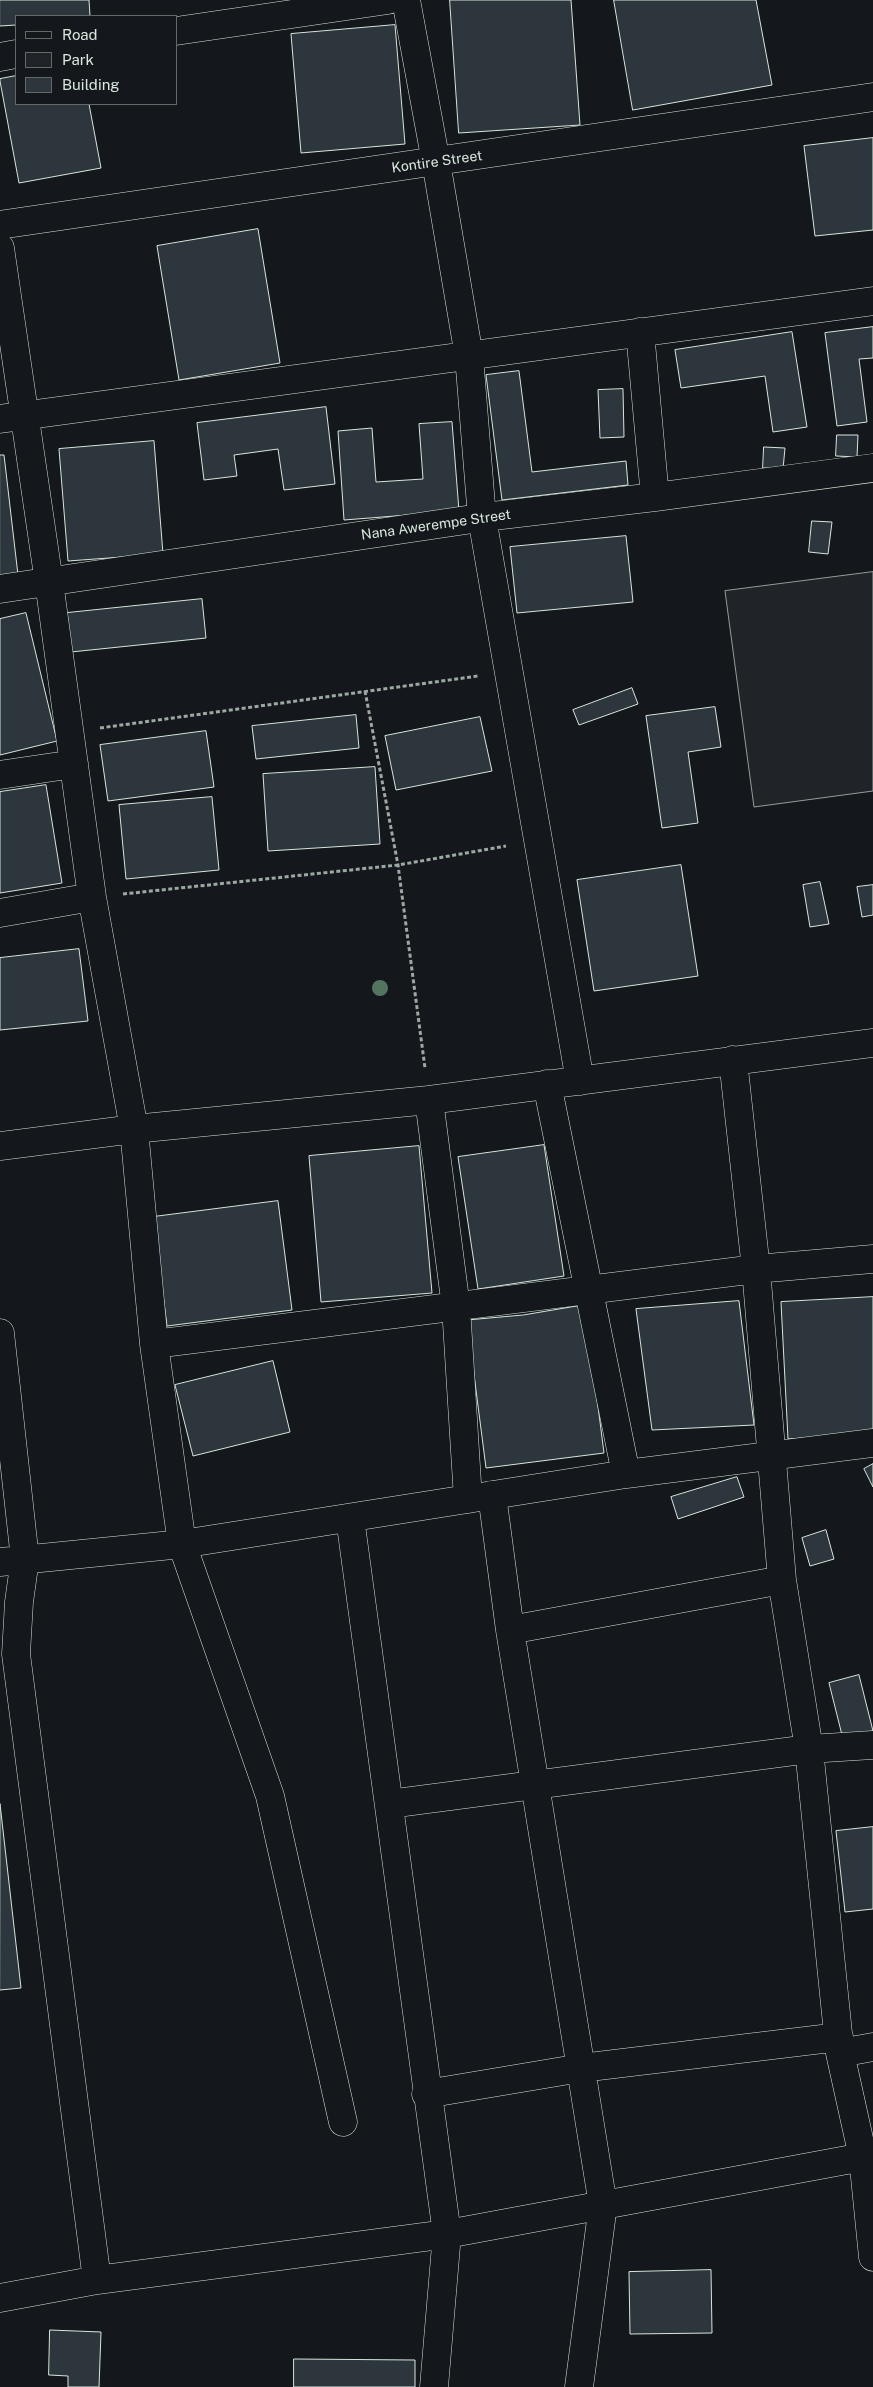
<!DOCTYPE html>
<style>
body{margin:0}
#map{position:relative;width:873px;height:2387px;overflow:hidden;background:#14181c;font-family:"Public Sans",sans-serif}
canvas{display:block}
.legend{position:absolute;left:15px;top:15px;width:162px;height:90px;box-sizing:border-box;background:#14181c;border:1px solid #626a69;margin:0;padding:6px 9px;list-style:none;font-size:15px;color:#d8e6dc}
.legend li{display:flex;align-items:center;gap:10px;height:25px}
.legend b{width:25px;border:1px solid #626a69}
</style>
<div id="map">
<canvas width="873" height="2387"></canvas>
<ul class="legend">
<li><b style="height:6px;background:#14181c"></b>Road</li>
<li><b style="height:14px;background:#202428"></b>Park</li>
<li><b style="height:14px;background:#2c363c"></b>Building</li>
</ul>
</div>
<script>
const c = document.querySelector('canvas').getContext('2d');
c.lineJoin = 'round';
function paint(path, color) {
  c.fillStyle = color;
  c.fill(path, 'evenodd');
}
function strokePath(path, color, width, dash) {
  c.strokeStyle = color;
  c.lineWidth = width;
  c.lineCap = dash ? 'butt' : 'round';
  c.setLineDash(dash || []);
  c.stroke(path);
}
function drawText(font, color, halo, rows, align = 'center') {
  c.font = font + ' "Public Sans",sans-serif';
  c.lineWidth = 4;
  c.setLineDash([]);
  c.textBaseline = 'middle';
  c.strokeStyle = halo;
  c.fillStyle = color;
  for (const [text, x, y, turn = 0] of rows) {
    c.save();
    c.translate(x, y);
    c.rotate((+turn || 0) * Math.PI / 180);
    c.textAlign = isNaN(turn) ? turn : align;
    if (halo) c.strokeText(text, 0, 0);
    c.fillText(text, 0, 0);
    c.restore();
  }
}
const green = new Path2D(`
 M873 572V791L754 807 725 591Z`);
const building = new Path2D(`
 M0 0H89L90 16H16V25L0 26Z
 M450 0H571L580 125 459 133Z
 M614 0H756L772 85 633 110Z
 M395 25 405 144 301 153 291 34Z
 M16 76V104H89L101 168 19 183 0 81V79Z
 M873 138V230L815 236 804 146Z
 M258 229 280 363 179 380 157 246Z
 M873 327V358L859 359 867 422 837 426 825 333Z
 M792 332 807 427 773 432 765 376 681 388 675 350Z
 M519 371 532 472 626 461 628 485 502 500 486 375Z
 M623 389 624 437 600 438 598 390Z
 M326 407 335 484 284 490 278 449 234 455 237 476 204 480 197 423Z
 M452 422 459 511 344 520 338 431 372 428 376 482 423 479 419 424Z
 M837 435H858L857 457 836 456Z
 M154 441 163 554 68 561 59 449Z
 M764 447 785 448 783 469 763 468Z
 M0 455H4L18 575 0 576Z
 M812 521 832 522 828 554 809 552Z
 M626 536 633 602 517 613 510 547Z
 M202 599 206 638 71 652 67 613Z
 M26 613 57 741 0 755V619Z
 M632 688 638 704 579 725 573 710Z
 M715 707 721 747 688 752 698 823 662 828 646 716Z
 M356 715 359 748 256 759 252 726Z
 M480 717 492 771 396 790 385 736Z
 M206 731 214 787 108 801 100 745Z
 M375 767 380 844 268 851 263 774Z
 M46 785 62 883 0 893V792Z
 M212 797 219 870 126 879 119 805Z
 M681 865 698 976 594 991 577 880Z
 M820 882 829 924 810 927 803 885Z
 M873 885V915L862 917 857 887Z
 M79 949 88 1021 0 1030V958Z
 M544 1145 564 1276 478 1289 458 1157Z
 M419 1146 432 1293 321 1302 309 1156Z
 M278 1201 292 1310 167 1326 153 1217Z
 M873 1297V1434L788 1439 781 1302Z
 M739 1301 754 1425 652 1430 636 1309Z
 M585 1305 604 1453 486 1468 467 1320 523 1315Z
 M273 1361 290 1432 193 1456 175 1385Z
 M873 1464V1487L864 1469Z
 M737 1477 744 1497 678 1519 671 1497Z
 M826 1530 834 1559 810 1566 802 1538Z
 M859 1675 873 1731 843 1739 829 1683Z
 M0 1804 21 1988 0 1990Z
 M873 1827V1909L845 1912 836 1831Z
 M711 2270 712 2333 630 2334 629 2272Z
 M50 2330 101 2332 99 2387H68V2376L49 2375Z
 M294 2359 415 2360V2387H294Z`);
const path = new Path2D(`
 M365 691 398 865 425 1068
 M100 728 478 676
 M123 894 398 865 506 846`);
const minor = new Path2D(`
 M406 0 436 162 469 356 482 518 580 1081
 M176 31 388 0
 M0 57 16 54
 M0 225 873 97
 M0 248 49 582 92 897 134 1129 154 1344 182 1544 270 1796 343 2122
 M640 332 655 497
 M0 419 873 301
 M0 589 493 516 655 497 873 468
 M0 775 74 764
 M0 913 92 897
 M733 1060 756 1269 782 1580 809 1749 840 2053 863 2157 873 2257
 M547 1084 626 1474
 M429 1100 456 1307 468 1499
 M0 1146 134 1129 429 1100 873 1043
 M0 1333 25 1559 19 1602 16 1654 97 2280
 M154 1344 756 1269 873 1259
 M492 1495 510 1630 603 2205 579 2387
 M350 1518 447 2234 434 2387
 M0 1562 182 1544 626 1474 873 1443
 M510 1630 782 1580
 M389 1804 809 1749 873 1745
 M840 2053 873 2047
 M426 2094 581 2068 839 2037
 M0 2298 97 2280 447 2234 863 2157`);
const trees = [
 [380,988]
];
const streetNames = [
 ["Kontire Street",437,162,-8],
 ["Nana Awerempe Street",436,525,-8]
];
paint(green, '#202428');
strokePath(green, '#939e99', 1);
paint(building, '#2c363c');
strokePath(building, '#d8e6dc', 1);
strokePath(minor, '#d8e6dc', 29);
strokePath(path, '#9da8a2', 3, [4, 2.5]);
strokePath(minor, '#14181c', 28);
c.fillStyle = '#55745f';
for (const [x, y] of trees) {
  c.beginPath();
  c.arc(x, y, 8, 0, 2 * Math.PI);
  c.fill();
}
drawText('14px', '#d8e6dc', '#14181c', streetNames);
</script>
